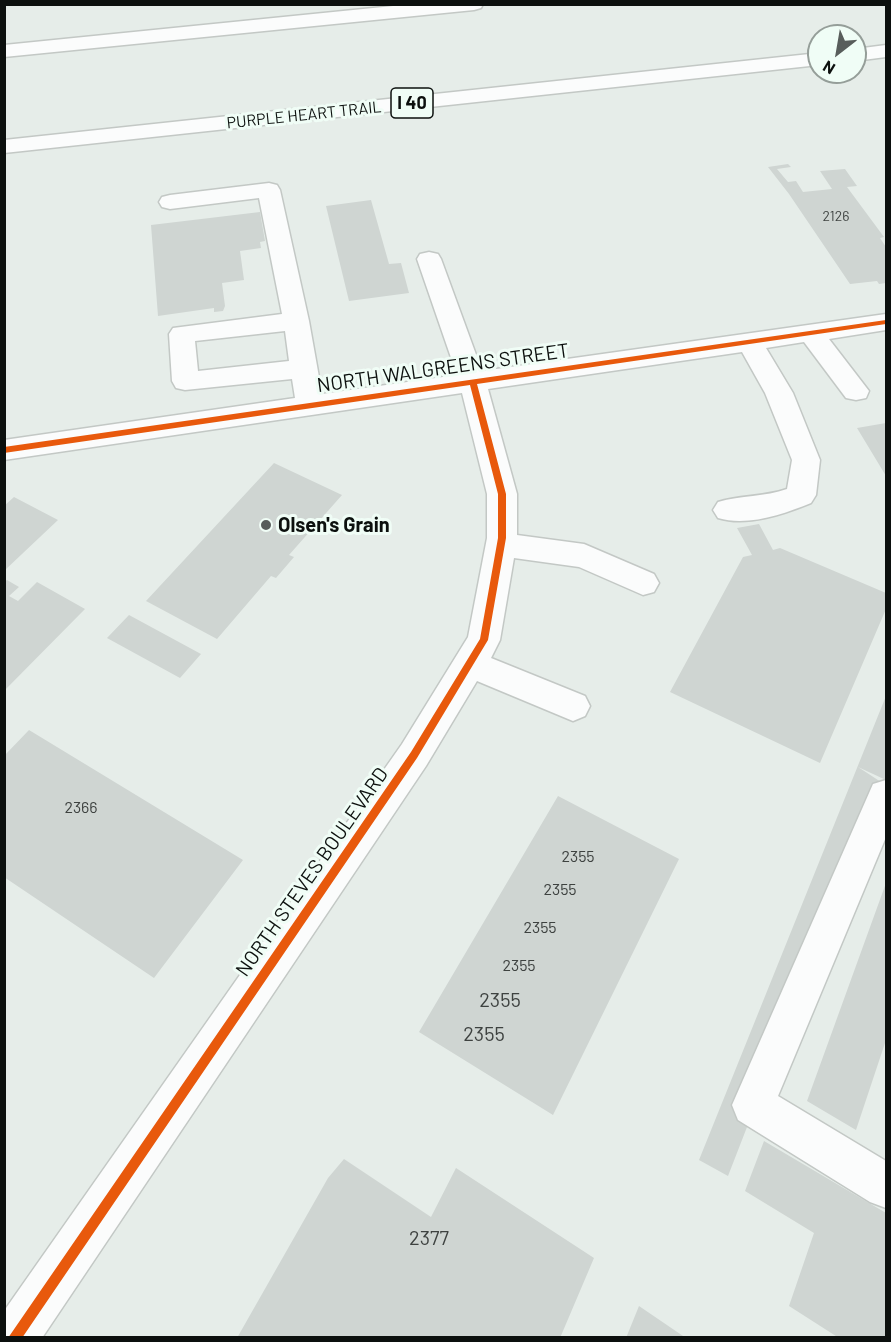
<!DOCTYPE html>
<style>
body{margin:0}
#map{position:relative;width:891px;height:1342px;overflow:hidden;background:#e6ede9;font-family:Barlow,sans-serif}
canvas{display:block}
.frame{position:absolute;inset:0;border:6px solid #0c100e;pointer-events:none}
.north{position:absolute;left:807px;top:24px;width:60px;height:60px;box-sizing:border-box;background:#f0fdf6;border:2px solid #959e99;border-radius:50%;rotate:211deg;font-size:16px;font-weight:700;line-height:24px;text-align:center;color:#0c100e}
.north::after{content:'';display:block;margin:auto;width:21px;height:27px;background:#585d5b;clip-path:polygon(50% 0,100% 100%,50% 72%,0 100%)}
</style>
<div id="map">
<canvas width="891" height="1342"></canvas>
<div class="frame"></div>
<div class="north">N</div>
</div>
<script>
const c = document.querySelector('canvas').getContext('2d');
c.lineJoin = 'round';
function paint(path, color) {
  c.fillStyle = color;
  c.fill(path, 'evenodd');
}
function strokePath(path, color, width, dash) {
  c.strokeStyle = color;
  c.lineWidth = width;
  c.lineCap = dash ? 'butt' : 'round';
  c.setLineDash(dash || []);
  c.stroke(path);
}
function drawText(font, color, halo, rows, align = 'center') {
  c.font = font + ' Barlow,sans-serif';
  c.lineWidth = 6;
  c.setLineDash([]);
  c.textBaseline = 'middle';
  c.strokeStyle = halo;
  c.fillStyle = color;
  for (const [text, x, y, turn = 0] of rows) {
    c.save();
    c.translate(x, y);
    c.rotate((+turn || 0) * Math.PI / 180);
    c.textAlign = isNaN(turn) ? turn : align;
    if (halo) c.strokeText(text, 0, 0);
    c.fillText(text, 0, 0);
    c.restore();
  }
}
const building = new Path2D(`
 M788 164 791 167 777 169 788 182 796 181 803 192 832 189 820 171 845 169 857 186 847 187 884 237 880 238 886 247V283L879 284 877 281 850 284 789 194 768 167Z
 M371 200 389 264 401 263 409 293 349 301 326 206Z
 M260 212 265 241 260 242 261 248 240 251 244 280 222 283 225 306 223 311 214 312V308L158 316 151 225Z
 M886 423V476L857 428Z
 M274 463 342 495 289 555 294 557 276 578 271 576 217 639 146 601Z
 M14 497 58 520 4 571V506Z
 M759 524 773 550 780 548 886 593V609L820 763 670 692 743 557 752 555 737 528Z
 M7 580 19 587 9 596 18 601 37 582 85 609 4 691V582Z
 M129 615 201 654 180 678 107 638Z
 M886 696V780L858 767 881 782 728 1176 699 1160Z
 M29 730 243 860 154 978 4 877V756Z
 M558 796 679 859 553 1115 419 1032Z
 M886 883V1040L856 1130 807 1101Z
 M764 1141 886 1213V1338H839L789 1306 814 1233 745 1191Z
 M344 1159 431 1217 456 1168 594 1258 560 1338H237L328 1178Z
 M639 1306 686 1338H626Z`);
const minor = new Path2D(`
 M269 183 277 185 280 190 309 321 322 394 457 375 417 259 420 254 429 252 438 254 441 259 482 371 886 314V330L829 339 869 391 866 398 856 400 846 398 804 342 766 348 793 393 820 460 816 495 811 503C784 514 747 527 718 518L713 510 718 502C741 495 765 497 787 489L792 460 765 393 742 352 488 389 517 494V535L584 544 654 574 659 583 654 592 643 595 579 567 514 558 500 640 491 658 585 696 590 706 585 716 573 721 477 681 426 766 42 1338H4V1311L402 744 468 637 487 538V494L462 393 4 460V440L295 398 292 379 185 390 176 388 172 381 169 334 173 328 282 314 259 198 170 209 162 207 159 202 162 197 170 195ZM285 331 289 361 198 371 195 341Z
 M886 780V837L778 1096 886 1161V1208L870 1202 738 1120 732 1105 873 784Z`);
const highway = new Path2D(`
 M413 4H483L481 8 474 10 4 57V45Z
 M886 45V57L855 61V49Z
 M819 53V65L4 153V140Z`);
const cycleway = new Path2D(`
 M886 320V324L477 384 506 494V538L488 640 417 758 22 1338H8L411 752 480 639 498 538V494L470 385 4 453V447Z`);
const markers = [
 [266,525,6,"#585d5b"]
];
const farNumbernames = [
 ["2126",836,216]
];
const farStreetnames = [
 ["PURPLE HEART TRAIL",304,115,-6]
];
const numberNames = [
 ["2366",81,808],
 ["2355",578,857],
 ["2355",560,890],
 ["2355",540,928],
 ["2355",519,966]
];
const shields = [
 [412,103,42]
];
const shieldNames = [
 ["I 40",412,103]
];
const streetNames = [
 ["NORTH WALGREENS STREET",443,368,-8],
 ["NORTH STEVES BOULEVARD",312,872,-55]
];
const poiNames = [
 ["Olsen's Grain",278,525]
];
const nearNumbernames = [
 ["2355",500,1000],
 ["2355",484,1034],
 ["2377",429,1238]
];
paint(building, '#cfd5d2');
strokePath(minor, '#c3c8c5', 3);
strokePath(highway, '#c3c8c5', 3);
paint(minor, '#fbfcfc');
paint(highway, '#fbfcfc');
paint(cycleway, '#e8590c');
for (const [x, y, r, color] of markers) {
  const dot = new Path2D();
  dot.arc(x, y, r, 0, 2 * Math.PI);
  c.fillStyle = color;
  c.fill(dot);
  strokePath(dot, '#f0fdf6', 2);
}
drawText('14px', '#3e4240', null, farNumbernames);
drawText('16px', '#0c100e', '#f0fdf6', farStreetnames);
drawText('16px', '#3e4240', null, numberNames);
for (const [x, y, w] of shields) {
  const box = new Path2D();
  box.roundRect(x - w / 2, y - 15, w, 30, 4.5);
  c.fillStyle = '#f0fdf6';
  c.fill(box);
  strokePath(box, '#0c100e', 1.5);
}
drawText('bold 18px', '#0c100e', null, shieldNames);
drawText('20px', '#0c100e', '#f0fdf6', streetNames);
drawText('bold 20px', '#0c100e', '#f0fdf6', poiNames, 'left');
drawText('20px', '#3e4240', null, nearNumbernames);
</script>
